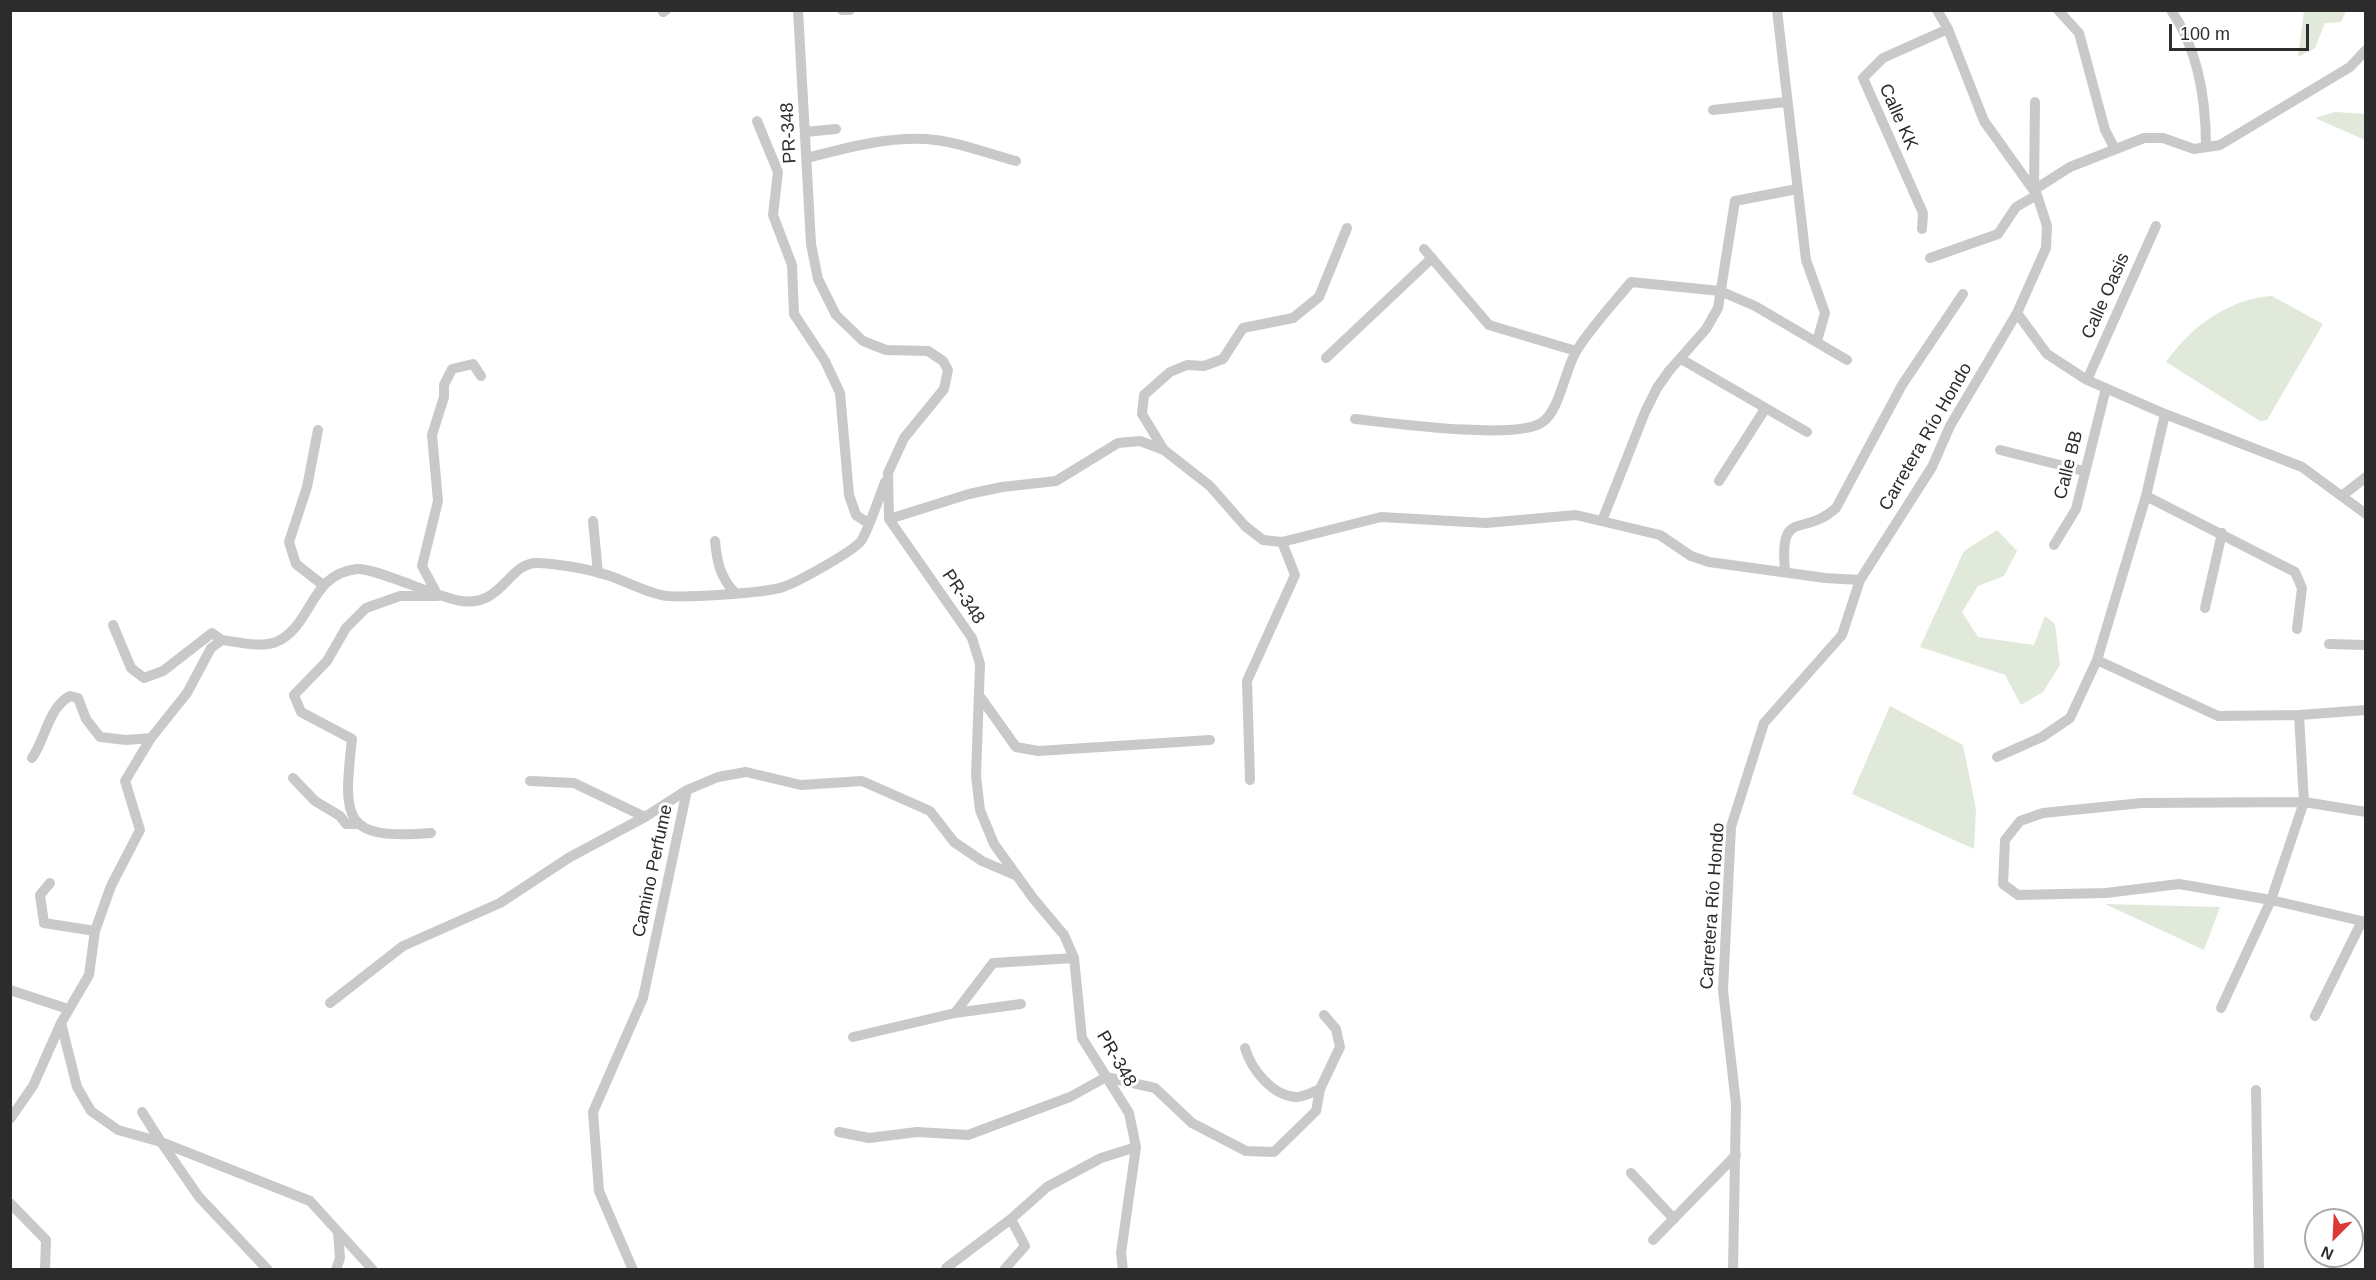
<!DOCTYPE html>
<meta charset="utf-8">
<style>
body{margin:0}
#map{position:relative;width:2376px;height:1280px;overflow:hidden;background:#fff;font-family:Arial,sans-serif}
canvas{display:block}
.frame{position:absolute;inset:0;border:12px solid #2c2c2c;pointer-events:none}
.north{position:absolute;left:2304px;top:1208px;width:60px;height:60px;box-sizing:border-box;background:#fff;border:2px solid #ababab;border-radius:50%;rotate:204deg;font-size:16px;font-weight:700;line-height:24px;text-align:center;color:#2c2c2c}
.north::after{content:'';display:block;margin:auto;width:21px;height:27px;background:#db3837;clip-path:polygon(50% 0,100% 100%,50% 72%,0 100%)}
.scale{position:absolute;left:2169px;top:24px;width:140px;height:27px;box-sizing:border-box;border:3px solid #2c2c2c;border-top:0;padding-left:8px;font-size:18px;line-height:21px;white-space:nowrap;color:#2c2c2c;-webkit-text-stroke:4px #fff;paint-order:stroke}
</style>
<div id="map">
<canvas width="2376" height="1280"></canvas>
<div class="frame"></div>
<div class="north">N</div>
<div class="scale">100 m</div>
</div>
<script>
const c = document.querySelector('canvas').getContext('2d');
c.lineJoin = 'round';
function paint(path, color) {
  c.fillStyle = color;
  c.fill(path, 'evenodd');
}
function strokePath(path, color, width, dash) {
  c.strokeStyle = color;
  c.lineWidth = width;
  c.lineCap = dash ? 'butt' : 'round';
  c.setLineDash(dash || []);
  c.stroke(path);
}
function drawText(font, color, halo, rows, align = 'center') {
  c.font = font + ' Arial,sans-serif';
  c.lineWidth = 6;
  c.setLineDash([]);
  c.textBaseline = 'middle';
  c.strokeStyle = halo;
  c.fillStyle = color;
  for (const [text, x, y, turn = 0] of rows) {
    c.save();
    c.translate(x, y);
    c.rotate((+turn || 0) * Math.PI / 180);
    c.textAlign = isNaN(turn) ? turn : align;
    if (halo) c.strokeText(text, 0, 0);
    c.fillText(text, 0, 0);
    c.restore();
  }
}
const green = new Path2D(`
 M2304 11H2346L2341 22 2325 23 2315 48 2298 57Z
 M2335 112 2365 114V140L2315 118Z
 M2272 296 2323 324 2267 420 2260 421 2166 362C2192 326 2228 299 2272 296Z
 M1997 530 2017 551 2004 576 1978 586 1962 612 1978 637 2034 645 2045 616 2055 624 2060 665 2043 692 2021 705 2005 675 1920 647 1964 551Z
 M1890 706 1963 745 1976 809 1974 849 1852 794Z
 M2105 904 2220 907 2204 950Z`);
const minor = new Path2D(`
 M798 10 811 244 818 279 836 315 863 341 886 350 928 351 943 361 948 370 944 389 904 438 888 473 889 519 972 638 980 664 976 776 980 810 994 844 1033 898 1064 935 1074 958 1082 1038 1129 1113 1136 1147 1121 1253 1123 1270
 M842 10H850
 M1777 10 1806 260 1825 313 1817 341
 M2058 10 2079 33 2105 130 2115 149
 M2171 10C2198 49 2206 100 2206 147
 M663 12 666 10
 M1713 110 1786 102
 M757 121 778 172 773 215 792 265 794 314 825 361 840 393 849 495 856 515 868 523
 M805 132 836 129
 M807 158C846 148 885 137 926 139 956 141 986 153 1016 161
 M2034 189 2035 102
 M2034 190 2070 167 2144 138H2163L2194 149 2220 145 2350 67 2366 50
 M1922 229 1923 213 1863 78 1883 58 1948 29
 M1424 249 1489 325 1576 351
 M1930 258 1998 234 2016 207 2037 195
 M2017 313 2047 354 2087 380 2165 414 2302 467 2366 514
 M1326 358 1432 258
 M1681 359 1807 432
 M2087 380 2156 226
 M1355 419C1391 423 1514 440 1541 423 1560 412 1565 368 1577 350 1592 326 1613 304 1631 282L1720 291 1755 306 1847 360
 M318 430 307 487 289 542 296 564 323 585
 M1164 450 1142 414 1144 395 1170 372 1187 365 1204 366 1223 359 1243 328 1293 318 1319 297 1347 228
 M2000 450 2084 471
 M1719 481 1765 409
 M2343 495 2366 477
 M2146 496 2295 572 2302 588 2297 629
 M889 519 969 494 1002 487 1056 481 1118 443 1140 441 1164 450 1210 486 1245 526 1263 540 1282 542 1381 517 1486 523 1576 515 1660 535 1691 556 1709 562 1825 578 1860 580
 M593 521 598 573
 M1602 521 1645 412 1657 388 1669 371 1706 329 1718 308 1735 201 1797 189
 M715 541C717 562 720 577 735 593
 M2054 545 2076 509 2106 388
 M1785 571C1779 507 1803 538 1836 508L1902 385 1963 294
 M2205 608 2222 533
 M113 625 131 668 144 678 163 671 212 633 222 640
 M2329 644 2366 645
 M2097 660 2218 716 2299 715 2366 710
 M981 698 1016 747 1038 751 1210 740
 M1997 757 2042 737 2070 718 2097 660 2146 496 2165 414
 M32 758C46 738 48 708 70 696L78 698 86 719 100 737 126 740 151 738
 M293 778 315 801 340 816 346 824H357
 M1250 780 1247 681 1295 575 1282 542
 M530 781 574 783 645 817
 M2366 812 2304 802 2142 803 2043 813 2020 821 2005 840 2003 884 2018 895 2106 893 2179 884 2271 900 2366 922
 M431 833C342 840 343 820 352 739L301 712 294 695 327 661 346 628 366 608 400 596H438L422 566 438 501 432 435 444 397V385L452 369 473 364 481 376
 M50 883 40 895 44 923 95 931
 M10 990 68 1009
 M330 1003 403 946 500 903 570 857 645 817 687 790 718 777 746 772 801 785 862 781 930 811 954 842 982 861 1017 876
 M2221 1008 2271 900 2304 802 2299 715
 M955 1013 1021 1004
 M2315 1016 2362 921
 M61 1023 77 1087 91 1111 118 1130 161 1142 199 1197 268 1270
 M853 1037 955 1013 993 963 1074 958
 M1245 1048C1251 1069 1273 1097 1297 1097 1304 1097 1313 1092 1320 1089
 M2256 1090 2259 1270
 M142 1112 161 1142 310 1201 373 1270
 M10 1119 33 1086 61 1023 89 975 95 931 111 886 140 830 125 781 151 738 187 693 211 648 222 640C238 642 260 648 276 642 313 626 309 574 357 569 374 567 435 597 461 601 503 607 508 562 538 563 560 564 589 569 610 576 627 582 644 591 661 595 677 599 766 593 783 587 796 583 854 551 861 541 867 533 881 493 885 482
 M839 1132 869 1138 917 1132 968 1135 1070 1097 1106 1077 1155 1088 1192 1123 1246 1151 1274 1152 1316 1111 1320 1089 1340 1047 1336 1029 1324 1015
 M1631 1173 1674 1219
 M10 1203 46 1240 45 1270
 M1653 1240 1736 1155
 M946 1268 1011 1219 1047 1187 1101 1158 1136 1147
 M336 1270 340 1258 338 1232
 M633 1270 599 1191 593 1112 643 998 687 790
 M1004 1270 1025 1246 1011 1219
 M1733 1270 1736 1104 1723 990 1731 827 1764 723 1842 635 1860 580 1932 467 1950 426 2017 313 2046 248 2047 226 2037 195 1984 121 1948 29 1937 10`);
const streetNames = [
 ["Calle KK",1898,117,66],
 ["PR-348",789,133,-93],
 ["Calle Oasis",2106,296,-66],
 ["Carretera Río Hondo",1926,437,-60],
 ["Calle BB",2069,465,-76],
 ["PR-348",963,597,56],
 ["Camino Perfume",653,871,-78],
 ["Carretera Río Hondo",1713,906,-86],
 ["PR-348",1116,1059,60]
];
paint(green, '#e1e9da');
strokePath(minor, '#c9c9c9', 10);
drawText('18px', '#2c2c2c', '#fff', streetNames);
</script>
